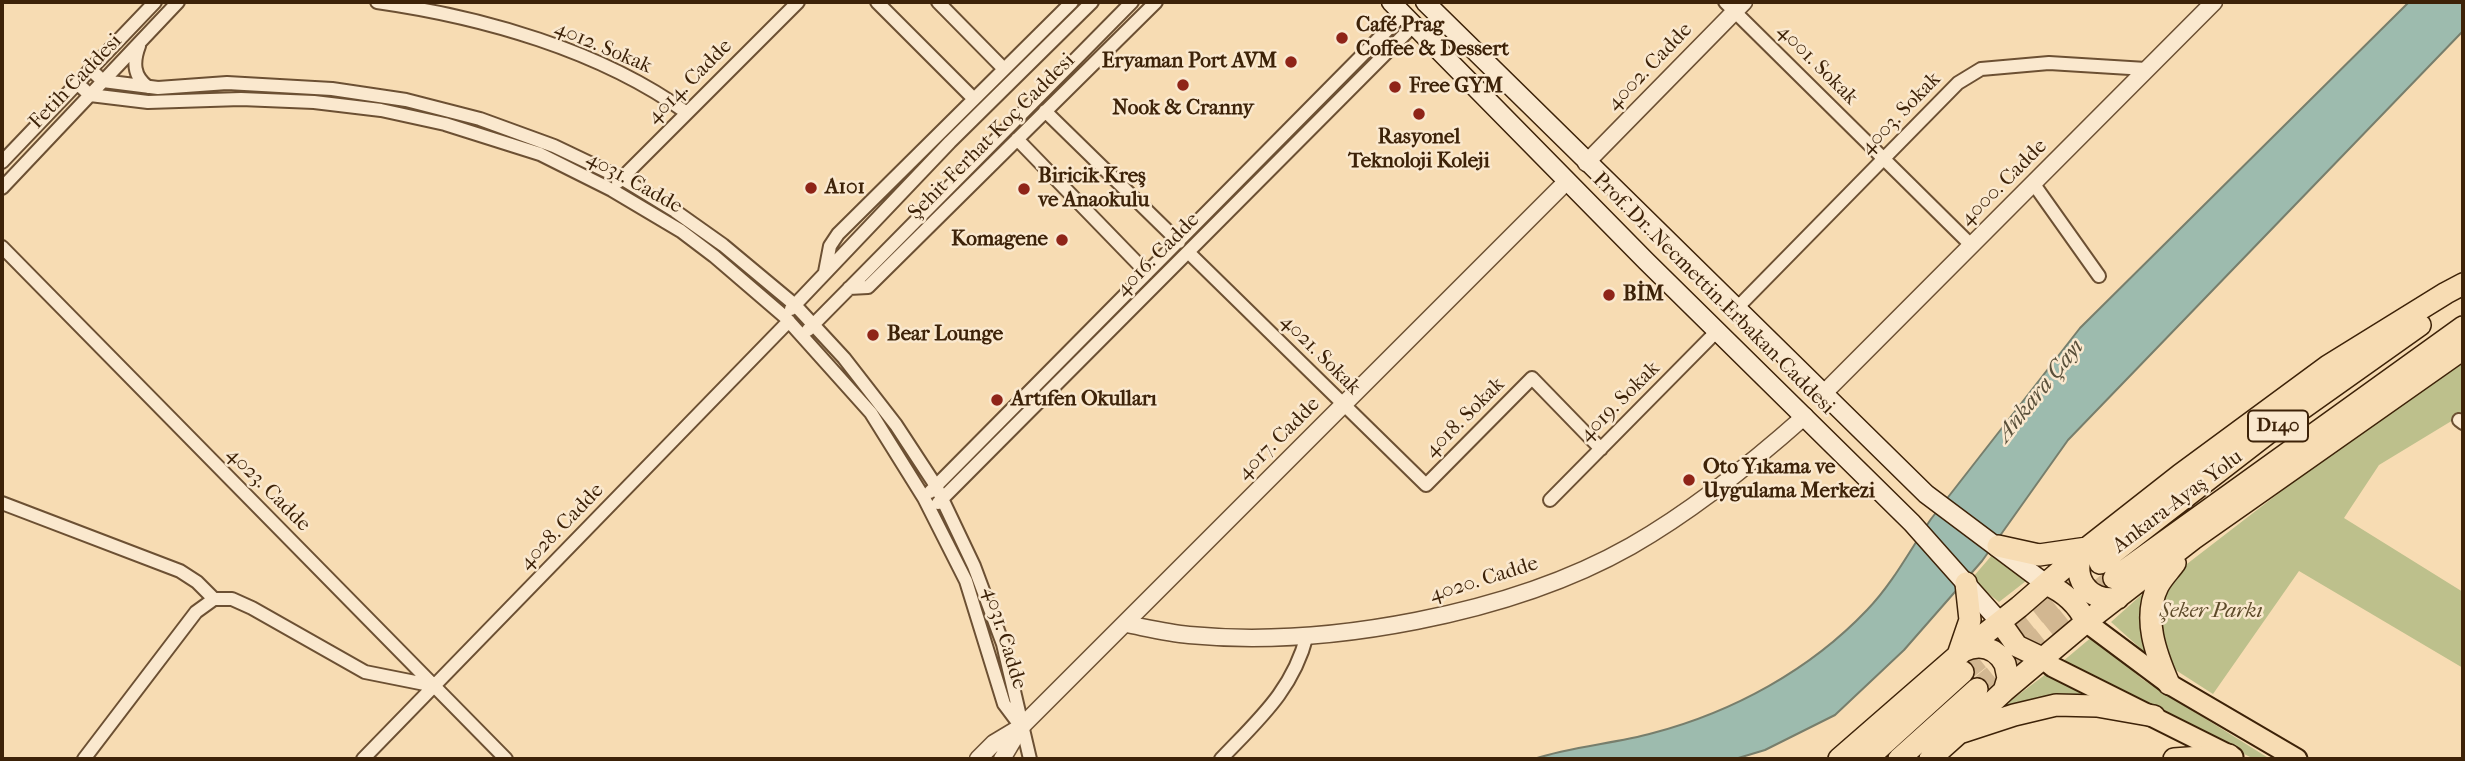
<!DOCTYPE html>
<meta charset="utf-8">
<style>
body{margin:0}
#map{position:relative;width:2465px;height:761px;overflow:hidden;background:#f7dcb3;font-family:"IM FELL French Canon",serif}
canvas{display:block}
.frame{position:absolute;inset:0;border:4px solid #3d2208;pointer-events:none}
</style>
<div id="map">
<canvas width="2465" height="761"></canvas>
<div class="frame"></div>
</div>
<script>
const c = document.querySelector('canvas').getContext('2d');
c.lineJoin = 'round';
function paint(path, color) {
  c.fillStyle = color;
  c.fill(path, 'evenodd');
}
function strokePath(path, color, width, dash) {
  c.strokeStyle = color;
  c.lineWidth = width;
  c.lineCap = dash ? 'butt' : 'round';
  c.setLineDash(dash || []);
  c.stroke(path);
}
function drawText(font, color, halo, rows, align = 'center') {
  c.font = font + ' "IM FELL French Canon",serif';
  c.lineWidth = 5;
  c.setLineDash([]);
  c.textBaseline = 'middle';
  c.strokeStyle = halo;
  c.fillStyle = color;
  for (const [text, x, y, turn = 0] of rows) {
    c.save();
    c.translate(x, y);
    c.rotate((+turn || 0) * Math.PI / 180);
    c.textAlign = isNaN(turn) ? turn : align;
    if (halo) c.strokeText(text, 0, 0);
    c.fillText(text, 0, 0);
    c.restore();
  }
}
const green = new Path2D(`
 M2463 360V414L2379 465 2344 518 2463 592V668L2299 571 2213 694 2174 669 2161 648 2160 607 2166 591 2183 567 2336 449Z
 M1993 554 2026 581 1999 602 1984 590 1973 577Z
 M2149 588 2150 657 2111 622Z
 M2093 636 2142 679 2270 759H2254L2062 662Z
 M2046 674 2092 697 1997 711Z`);
const water = new Path2D(`
 M2409 2H2463V31L2068 440 1982 561 1904 650 1835 715 1765 750 1735 759H1534C1572 746 1614 744 1653 733 1733 712 1810 670 1867 610 1893 583 1910 550 1931 519L2080 328Z`);
const trunkTunnel = new Path2D(`
 M1963 672 2074 584
 M1977 689 2114 578`);
const minor = new Path2D(`
 M377 2C482 17 600 50 687 113
 M877 2 974 99
 M938 2 1004 69
 M1725 2 1971 245
 M139 46C133 62 133 76 148 87
 M91 70 103 81 158 88 227 83 332 89 406 100 480 119 554 146 621 178 675 211 723 245 795 305 844 358 896 425 936 486 974 566 1003 644 1030 759
 M78 84 90 95 148 102 241 99 314 102 381 110 445 124 540 154 612 190 681 231 714 256 785 317 871 413 924 498 966 581 1004 704 1019 724
 M1045 111 1179 242
 M1017 139 1147 273
 M2 162 155 2
 M618 182 798 2
 M2033 183 2099 276
 M2 188 178 2
 M2 247 506 759
 M1188 252 1426 485 1532 378 1601 449
 M825 272 830 246 838 234 1072 2
 M849 288 868 287 1156 2
 M791 309 950 142 1092 2
 M1736 309 1958 83 1981 69 2049 63 2146 69
 M808 330 1132 2
 M2459 420 2463 423
 M930 492 1403 14
 M1550 500 1717 331
 M2 503 180 571 197 582 214 599
 M938 503 1414 25
 M84 759 196 612 214 599H232L252 608 365 672 435 686
 M363 759 789 321
 M1221 759C1259 719 1293 690 1307 635`);
const tertiary = new Path2D(`
 M1586 163 1744 2
 M1824 393 2214 2
 M1126 624C1147 628 1168 633 1189 635 1326 648 1511 614 1631 546 1694 510 1751 464 1805 416
 M978 759 994 743 1019 728
 M1002 759 1021 727 1567 181`);
const secondary = new Path2D(`
 M1391 2 1646 261 1912 523 2000 622
 M1425 2 1926 494 2046 584`);
const primary = new Path2D(`
 M2086 622 2169 684 2297 759
 M2042 658 2053 667 2233 757`);
const trunk = new Path2D(`
 M1998 546 2039 555 2087 548
 M2085 549C2068 574 2088 604 2118 598
 M2100 563 2272 430 2420 325
 M2114 578 2463 327
 M2046 584C2064 592 2078 604 2086 622
 M2000 622 2017 646 2042 658
 M1958 655 2019 607 2087 548 2180 475 2328 366 2446 293 2463 284
 M1958 655 1970 620 1966 583
 M2169 684C2156 654 2142 618 2158 586 2162 578 2170 570 2175 563
 M2004 691 2086 622 2193 539 2463 349
 M1839 759 1963 651C1980 643 1996 648 2005 664L2008 678 2004 691 1959 733
 M1867 759 1963 672
 M1899 759 1977 689
 M1930 759 1959 733 2014 715 2056 705 2097 706 2154 716
 M2174 759 2229 755`);
const markers = [
 [1342,38,7,"#8f2418"],
 [1291,62,7,"#8f2418"],
 [1183,85,7,"#8f2418"],
 [1395,87,7,"#8f2418"],
 [1419,114,7,"#8f2418"],
 [811,188,7,"#8f2418"],
 [1024,189,7,"#8f2418"],
 [1062,240,7,"#8f2418"],
 [1609,295,7,"#8f2418"],
 [873,335,7,"#8f2418"],
 [997,400,7,"#8f2418"],
 [1689,480,7,"#8f2418"]
];
const shields = [
 [2278,426,60]
];
const shieldNames = [
 ["D140",2278,426]
];
const poiNames = [
 ["Café Prag",1356,26],
 ["Coffee & Dessert",1356,50],
 ["Eryaman Port AVM",1277,62,"right"],
 ["Free GYM",1409,87],
 ["Nook & Cranny",1183,109,"center"],
 ["Rasyonel",1419,138,"center"],
 ["Teknoloji Koleji",1419,162,"center"],
 ["Biricik Kreş",1038,177],
 ["ve Anaokulu",1038,201],
 ["A101",825,188],
 ["Komagene",1048,240,"right"],
 ["BİM",1623,295],
 ["Bear Lounge",887,335],
 ["Artıfen Okulları",1011,400],
 ["Oto Yıkama ve",1703,468],
 ["Uygulama Merkezi",1703,492]
];
const streetNames = [
 ["4012. Sokak",603,48,23],
 ["4001. Sokak",1817,65,45],
 ["4002. Cadde",1650,67,-46],
 ["Fetih Caddesi",76,82,-46],
 ["4014. Cadde",690,82,-45],
 ["4003. Sokak",1901,114,-46],
 ["Şehit Ferhat Koç Caddesi",992,137,-45],
 ["4031. Cadde",634,183,29],
 ["4000. Cadde",2004,183,-45],
 ["4016. Cadde",1158,255,-45],
 ["Prof. Dr. Necmettin Erbakan Caddesi",1713,294,45],
 ["4021. Sokak",1320,355,45],
 ["4019. Sokak",1620,402,-45],
 ["4018. Sokak",1465,418,-45],
 ["4017. Cadde",1279,439,-45],
 ["4023. Cadde",268,490,45],
 ["Ankara-Ayaş Yolu",2178,502,-37],
 ["4028. Cadde",562,527,-46],
 ["4020. Cadde",1484,580,-17],
 ["4031. Cadde",1004,638,73]
];
const parkNames = [
 ["Şeker Parkı",2211,612]
];
const waterNames = [
 ["Ankara Çayı",2041,391,-51]
];
paint(green, '#bdc08c');
paint(water, '#9dbbae');
strokePath(water, '#777e6c', 2);
strokePath(trunkTunnel, '#d2b791', 21, [21, 10]);
strokePath(minor, '#6c5033', 16);
strokePath(tertiary, '#6c5033', 19);
strokePath(secondary, '#3d2208', 21);
strokePath(primary, '#3d2208', 23);
strokePath(trunk, '#3d2208', 24);
strokePath(minor, '#fae8ce', 12);
strokePath(tertiary, '#fae8ce', 16);
strokePath(secondary, '#fae8ce', 18);
strokePath(primary, '#f7dcb3', 19);
strokePath(trunk, '#f7dcb3', 21);
for (const [x, y, r, color] of markers) {
  const dot = new Path2D();
  dot.arc(x, y, r, 0, 2 * Math.PI);
  c.fillStyle = color;
  c.fill(dot);
  strokePath(dot, '#fae8ce', 2.5);
}
for (const [x, y, w] of shields) {
  const box = new Path2D();
  box.roundRect(x - w / 2, y - 15.5, w, 31, 5);
  c.fillStyle = '#fae8ce';
  c.fill(box);
  strokePath(box, '#3d2208', 2);
}
drawText('bold 19px', '#3d2208', null, shieldNames);
drawText('bold 21px', '#3d2208', '#fae8ce', poiNames, 'left');
drawText('21px', '#3d2208', '#fae8ce', streetNames);
drawText('italic 21px', '#5d4a29', '#fae8ce', parkNames);
drawText('italic 23px', '#5a503a', '#fae8ce', waterNames);
</script>
